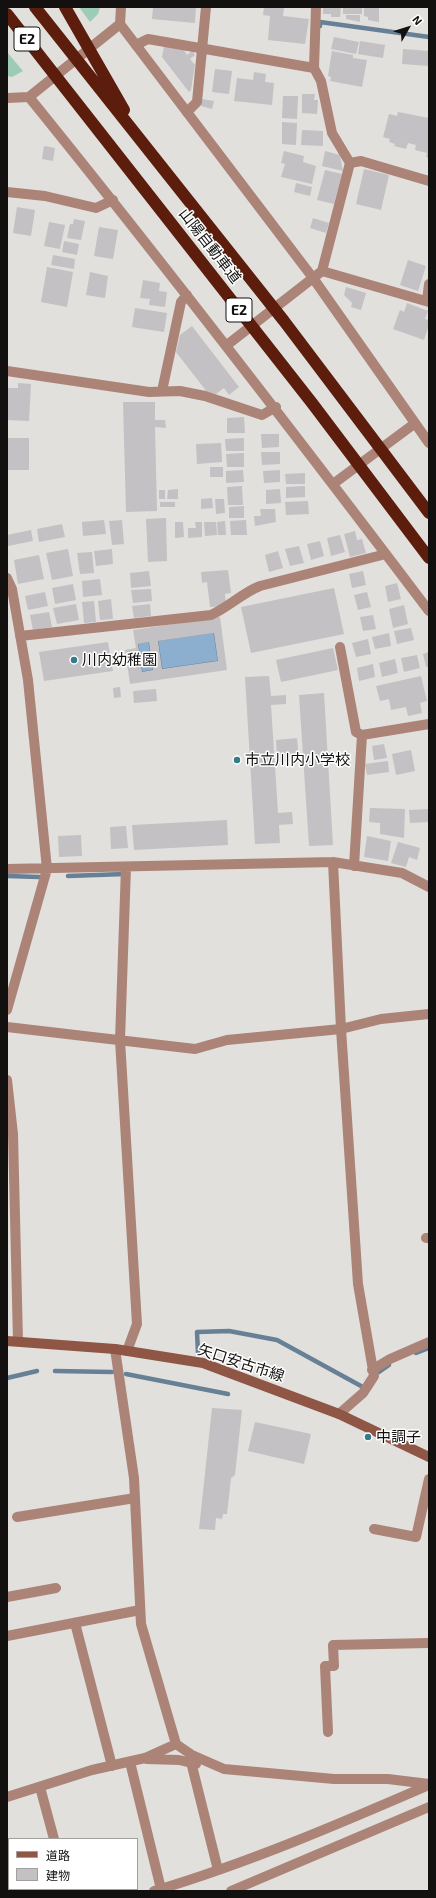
<!DOCTYPE html>
<meta charset="utf-8">
<style>
body{margin:0}
#map{position:relative;width:436px;height:1898px;overflow:hidden;background:#e1e0dd;font-family:"Exo 2","Noto Sans JP",sans-serif}
canvas{display:block}
.frame{position:absolute;inset:0;border:8px solid #121110;pointer-events:none}
.legend{position:absolute;left:8px;top:1838px;width:130px;height:52px;box-sizing:border-box;background:#fff;border:1px solid #a0a09f;margin:0;padding:5px 7px;list-style:none;font-size:12px;color:#121110}
.legend li{display:flex;align-items:center;gap:8px;height:20px}
.legend b{width:20px;border:1px solid #a0a09f}
.north{position:absolute;left:388px;top:8px;width:40px;height:40px;-webkit-text-stroke:3px #fff;paint-order:stroke;rotate:51deg;font-size:11px;font-weight:700;line-height:16px;text-align:center;color:#121110}
.north::after{content:'';display:block;margin:auto;width:14px;height:18px;background:#121110;clip-path:polygon(50% 0,100% 100%,50% 72%,0 100%)}
</style>
<div id="map">
<canvas width="436" height="1898"></canvas>
<div class="frame"></div>
<ul class="legend">
<li><b style="height:5px;background:#8f5545"></b>道路</li>
<li><b style="height:11px;background:#c3c1c4"></b>建物</li>
</ul>
<div class="north">N</div>
</div>
<script>
const c = document.querySelector('canvas').getContext('2d');
c.lineJoin = 'round';
function paint(path, color) {
  c.fillStyle = color;
  c.fill(path, 'evenodd');
}
function strokePath(path, color, width, dash) {
  c.strokeStyle = color;
  c.lineWidth = width;
  c.lineCap = dash ? 'butt' : 'round';
  c.setLineDash(dash || []);
  c.stroke(path);
}
function drawText(font, color, halo, rows, align = 'center') {
  c.font = font + ' "Exo 2","Noto Sans JP",sans-serif';
  c.lineWidth = 3;
  c.setLineDash([]);
  c.textBaseline = 'middle';
  c.strokeStyle = halo;
  c.fillStyle = color;
  for (const [text, x, y, turn = 0] of rows) {
    c.save();
    c.translate(x, y);
    c.rotate((+turn || 0) * Math.PI / 180);
    c.textAlign = isNaN(turn) ? turn : align;
    if (halo) c.strokeText(text, 0, 0);
    c.fillText(text, 0, 0);
    c.restore();
  }
}
const green = new Path2D(`
 M79 7H100L98 14 90 22Z
 M7 52 23 71 12 77 7 76Z`);
const water = new Path2D(`
 M214 633 218 661 162 669 158 641Z
 M149 642 153 670 142 672 138 644Z`);
const stream = new Path2D(`
 M320 26V22L429 37
 M7 876 39 877
 M68 876 125 874
 M198 1353 197 1332 229 1331 277 1340 361 1386
 M416 1353 429 1348
 M55 1371 112 1372
 M379 1372 389 1365
 M126 1374 228 1394
 M7 1378 37 1371`);
const building = new Path2D(`
 M153 7H196L195 23 152 19Z
 M264 7 284 8 283 16 309 19 305 44 268 40 270 16 263 15Z
 M323 7H341L340 17H331V14H323Z
 M343 7H362V14H343Z
 M364 7H379V22L368 20V17L364 16Z
 M346 15H360V22L346 19Z
 M334 37 359 42 356 54 331 49Z
 M360 41 385 45 383 58 358 54Z
 M164 46 184 50 187 55 192 51 195 55 190 59 195 65 191 90 189 92 162 57Z
 M403 49 429 51V66L402 64Z
 M332 51 353 55V58L367 60 362 87 330 81 331 77 328 76Z
 M215 69 232 71 229 94 212 92Z
 M254 72 266 74 265 82 274 83 272 105 234 101 237 78 253 80Z
 M302 94H315L314 100H318L317 114 302 113Z
 M283 96H298L297 119 282 118Z
 M202 99 214 101 212 109 201 106Z
 M398 112 429 118V158L426 157 427 153 415 150 416 145 408 143 406 149 394 146 395 144 389 142 390 139 383 137 389 114 397 116Z
 M282 122 297 123 296 145 282 144Z
 M302 130 323 131V146L301 145Z
 M44 146 55 148 53 161 42 159Z
 M284 151 304 156 303 162 316 166 312 184 281 177 285 164 281 163Z
 M325 151 340 155 343 171 322 166Z
 M364 169 389 175 381 210 356 204Z
 M325 170 342 174 334 204 317 200Z
 M296 183 312 187 310 196 294 192Z
 M17 207 35 210 31 236 13 233Z
 M313 218 329 223 326 233 310 228Z
 M74 219 85 221 81 240 67 238 70 224H73Z
 M49 222 65 225 60 249 44 246Z
 M99 227 118 230 113 259 94 256Z
 M64 241 79 244 77 255 62 252Z
 M53 255 75 259 74 269 51 265Z
 M408 260 426 266 418 291 400 285Z
 M47 267 73 272 67 307 41 302Z
 M90 272 108 276 105 298 86 295Z
 M143 280 160 283 159 291 167 292 165 307 149 305 150 299 140 298Z
 M346 287 366 293 361 310 351 307 352 303 344 295Z
 M407 303 428 311 425 319 429 320V325L424 340 393 329 400 310 404 312Z
 M135 308 167 313 164 332 132 327Z
 M192 326 239 387 229 395 224 388 216 394 207 392 176 352 180 335Z
 M18 383 31 384 29 421 7 420V388H18Z
 M123 402H155V420H165L166 428 155 427 157 511 126 512Z
 M244 417 245 433H227V418Z
 M261 434H279V447L262 448Z
 M8 438H29V470H8Z
 M244 438V451H226L225 439Z
 M221 443 222 462 197 464 196 444Z
 M261 452H280V464L262 465Z
 M244 453V467H227L226 454Z
 M210 467H223V477H210Z
 M243 470 244 482 226 483V471Z
 M280 470V482L264 483 263 471Z
 M305 473V484H286L285 474Z
 M242 486 243 505H228L227 487Z
 M305 486V497L286 498V487Z
 M178 489V499H167L168 490Z
 M280 489 281 503 266 504V490Z
 M159 490H165V499H159Z
 M212 498 213 508 201 509V499Z
 M215 499H224L225 513 216 514Z
 M308 501 309 514 286 515 285 502Z
 M160 502H175V507H160Z
 M244 506V518H229V507Z
 M260 509H275L276 522 255 526 254 516H261Z
 M166 518 167 561 148 562 146 519Z
 M104 520 106 534 83 536 82 522Z
 M122 520 124 544 112 545 109 521Z
 M246 520 247 535H231L230 521Z
 M225 521 226 535H218L217 522Z
 M175 522H183L184 537 175 538Z
 M195 522H202V537L188 538V528H196Z
 M204 522H216L217 535 205 536Z
 M62 524 65 537 39 542 37 529Z
 M31 530 33 541 8 546 7 535Z
 M355 531 357 540 362 539 366 553 350 557 344 534Z
 M340 535 345 552 331 556 327 538Z
 M320 541 324 556 311 560 307 544Z
 M299 546 304 563 290 566 285 549Z
 M68 549 73 576 52 580 46 553Z
 M112 549 113 564 96 566 94 551Z
 M278 551 283 568 269 572 265 555Z
 M92 552 94 573 80 574 77 553Z
 M39 555 44 579 18 584 14 560Z
 M228 570 231 593 225 594 226 606 210 607 207 582 202 583 201 572Z
 M149 571 151 586 131 588 130 573Z
 M363 571 366 585 352 588 349 574Z
 M100 579 102 595 83 597 82 581Z
 M397 583 401 599 388 602 385 586Z
 M73 584 76 600 55 604 52 588Z
 M334 588 344 634 251 653 241 607Z
 M151 589 152 601 133 603 131 590Z
 M45 592 48 606 28 610 25 596Z
 M367 592 371 607 358 610 354 595Z
 M111 599 113 619 100 620 98 601Z
 M94 601 96 622 84 623 82 602Z
 M76 604 79 620 57 624 53 608Z
 M150 604 151 616 134 618 132 606Z
 M404 605 408 624 393 628 389 609Z
 M49 612 52 627 33 630 30 615Z
 M373 615 376 629 363 631 360 617Z
 M220 617 227 670 130 684 125 650 136 648 133 630ZM214 633 218 661 162 669 158 641ZM149 642 153 670 142 672 138 644Z
 M411 628 414 640 397 644 394 631Z
 M389 633 391 646 375 649 372 637Z
 M368 639 371 654 356 657 352 643Z
 M108 642 113 671 44 681 39 652Z
 M333 648 338 670 281 682 276 660Z
 M429 652V667H426L423 654Z
 M417 655 420 668 404 672 401 658Z
 M395 659 398 673 382 677 379 663Z
 M373 664 375 677 359 681 357 668Z
 M269 676 271 696 286 695V704L271 705 278 813 292 812 293 824 279 825 280 843 255 844 245 677Z
 M421 676 427 701 420 703 422 713 408 716 406 707 391 710 389 699 380 701 376 686Z
 M120 687 121 697 114 698 113 688Z
 M156 689 157 701 134 703 133 691Z
 M324 693 333 845 309 846 299 695Z
 M297 738 299 761 277 762 276 740Z
 M384 744 387 758 374 760 372 746Z
 M411 750 415 771 396 775 392 754Z
 M388 761 389 772 367 775 365 764Z
 M370 808 405 809 404 838 380 834V823L369 822Z
 M429 809V822L410 823 409 810Z
 M227 820 228 845 134 850 132 825Z
 M126 826 128 848 111 849 110 827Z
 M81 835 82 856 59 857 58 836Z
 M367 836 391 841 388 861 364 857Z
 M398 842 420 848 417 860 409 857 406 867 391 863Z
 M212 1408 242 1410 235 1475 231 1478 227 1514H223L222 1519 216 1518 215 1530 199 1529Z
 M255 1422 311 1434 304 1464 248 1451Z`);
const minor = new Path2D(`
 M316 7 314 68 321 81 332 133 350 163 322 271
 M136 45 148 39 314 68
 M29 97C166 266 298 438 429 611
 M187 112 197 102 206 7
 M350 163 361 161 429 181
 M7 192 45 196 96 208 113 200
 M427 301 429 284
 M227 345 322 271 429 302
 M7 371 149 392 180 391 205 396 262 415 276 407
 M162 391 181 302 187 295
 M333 484 414 424
 M7 578 12 589 28 680 47 869 7 1010
 M20 636 211 615C229 607 242 593 260 586L386 554
 M340 647 356 732 362 735
 M333 862 341 1029 358 1284 374 1376 363 1393 339 1414
 M354 866 362 735 429 724
 M126 867 120 1040 137 1324 127 1351
 M7 869 333 862 402 873 429 887
 M7 1027 195 1049 227 1040 341 1029 381 1019 429 1014
 M7 1080 13 1134 18 1341
 M426 1238H429
 M115 1349 134 1478 141 1624 176 1744 192 1755 224 1769 334 1779H388L429 1784
 M372 1370 390 1359 429 1342
 M17 1517 135 1498
 M374 1529 416 1537 429 1479
 M7 1597 56 1588
 M75 1623 112 1766
 M7 1636 140 1610
 M328 1732 325 1666H334L333 1645 429 1643
 M147 1759 179 1760 196 1764
 M130 1762 161 1889
 M191 1762 218 1870
 M40 1787 54 1839
 M7 1797 92 1770 145 1758 176 1744
 M67 1889V1891
 M154 1891C248 1863 339 1824 429 1785`);
const tertiary = new Path2D(`
 M121 7 120 24 313 278 429 443
 M7 98 29 97 120 24
 M231 1891 429 1807`);
const secondary = new Path2D(`
 M7 1341 115 1349 203 1363 339 1414 429 1457`);
const motorway = new Path2D(`
 M35 7 284 321 429 513
 M65 7 124 110
 M7 14 312 403 429 558`);
const markers = [
 [74,660,4,"#367b89"],
 [237,760,4,"#367b89"],
 [368,1437,4,"#367b89"]
];
const shields = [
 [27,39,26],
 [239,310,26]
];
const shieldNames = [
 ["E2",27,39],
 ["E2",239,310]
];
const streetNames = [
 ["山陽自動車道",210,246,52],
 ["矢口安古市線",241,1363,18]
];
const poiNames = [
 ["川内幼稚園",82,660],
 ["市立川内小学校",245,760],
 ["中調子",376,1437]
];
paint(green, '#9dccb6');
paint(water, '#8cafcf');
strokePath(water, '#678096', 1);
strokePath(stream, '#678096', 4.5);
paint(building, '#c3c1c4');
strokePath(minor, '#ac8377', 10);
strokePath(tertiary, '#ac8377', 10);
strokePath(secondary, '#8f5545', 10);
strokePath(motorway, '#5c1d0c', 12);
for (const [x, y, r, color] of markers) {
  const dot = new Path2D();
  dot.arc(x, y, r, 0, 2 * Math.PI);
  c.fillStyle = color;
  c.fill(dot);
  strokePath(dot, '#fff', 1.5);
}
for (const [x, y, w] of shields) {
  const box = new Path2D();
  box.roundRect(x - w / 2, y - 12, w, 24, 3);
  c.fillStyle = '#fff';
  c.fill(box);
  strokePath(box, '#121110', 1);
}
drawText('bold 14px', '#121110', null, shieldNames);
drawText('15px', '#121110', '#fff', streetNames);
drawText('15px', '#121110', '#fff', poiNames, 'left');
</script>
